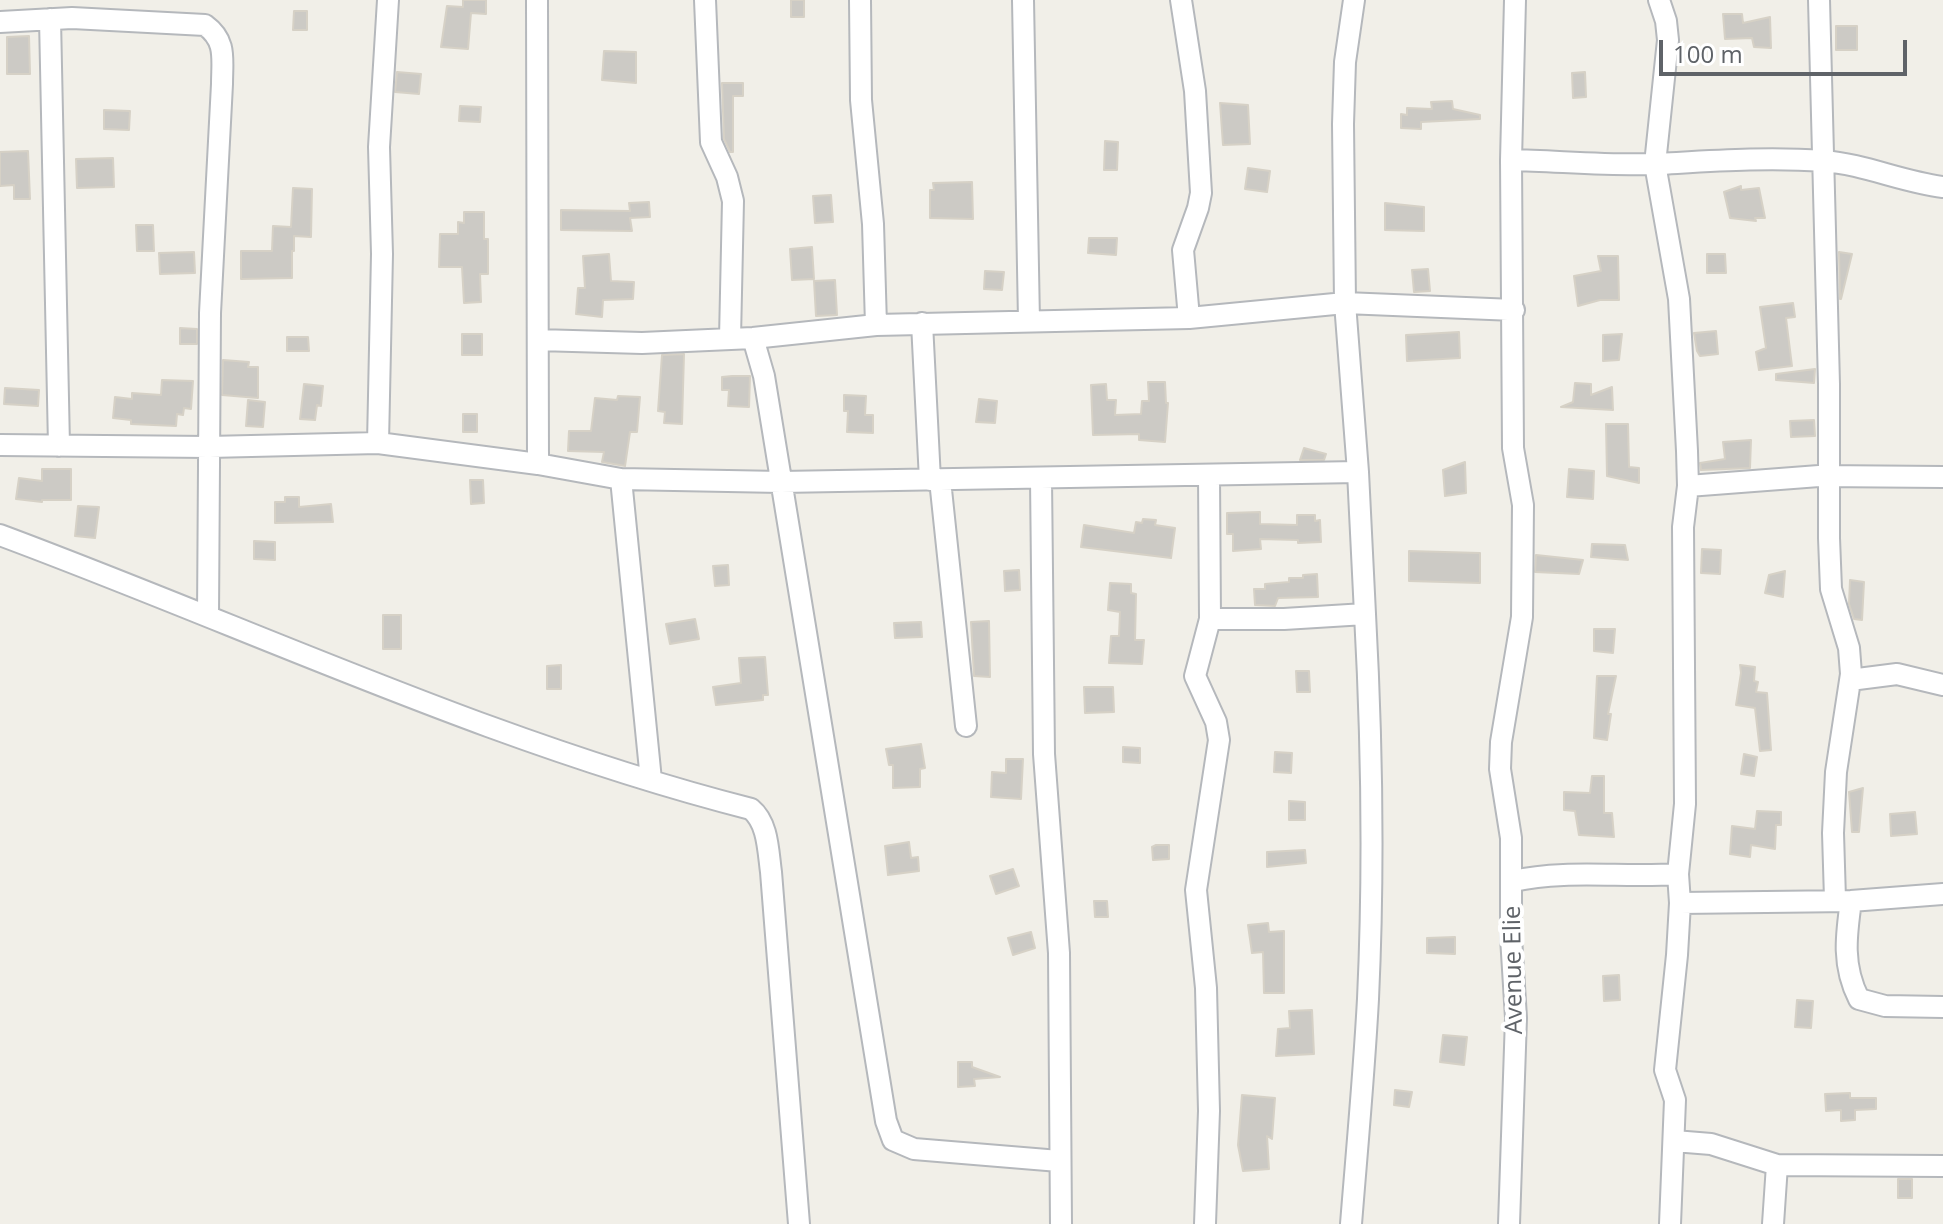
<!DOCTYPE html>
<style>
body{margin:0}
#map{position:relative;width:1943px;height:1224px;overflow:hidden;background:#f1efe8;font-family:"Open Sans",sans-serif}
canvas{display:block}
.scale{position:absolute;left:1659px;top:40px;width:248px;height:36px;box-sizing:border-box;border:4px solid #5f6368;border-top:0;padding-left:10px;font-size:24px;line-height:28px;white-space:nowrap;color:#5f6368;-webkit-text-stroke:6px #fff;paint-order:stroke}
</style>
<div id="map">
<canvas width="1943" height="1224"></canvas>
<div class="scale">100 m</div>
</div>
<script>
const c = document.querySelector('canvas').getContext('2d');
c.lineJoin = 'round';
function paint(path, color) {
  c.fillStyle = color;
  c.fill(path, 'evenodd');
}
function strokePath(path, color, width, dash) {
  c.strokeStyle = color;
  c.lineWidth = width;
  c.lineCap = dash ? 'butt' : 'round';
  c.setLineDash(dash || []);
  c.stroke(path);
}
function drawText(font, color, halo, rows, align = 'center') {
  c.font = font + ' "Open Sans",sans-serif';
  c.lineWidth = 8;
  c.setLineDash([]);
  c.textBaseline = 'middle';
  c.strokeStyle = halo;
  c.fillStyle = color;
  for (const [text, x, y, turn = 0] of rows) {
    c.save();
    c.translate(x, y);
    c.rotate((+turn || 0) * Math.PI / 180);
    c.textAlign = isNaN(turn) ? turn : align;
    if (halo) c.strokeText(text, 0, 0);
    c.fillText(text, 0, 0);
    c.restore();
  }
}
const building = new Path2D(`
 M463 0H486V14L471 13 468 49 441 47 447 6 463 7Z
 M791 0H804V17H791Z
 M294 11H307V30H293Z
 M1723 14H1742L1743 23 1770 17 1771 48 1754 47 1752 38 1725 39Z
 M1836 26H1857V50H1836Z
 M29 36 30 74H7V37Z
 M604 51 636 52V83L602 80Z
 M397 72 421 74 419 94 395 92Z
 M1585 72 1586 97 1573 98 1572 73Z
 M722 83H743V96H733V152H730L724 139Z
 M1452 101 1453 109 1480 115V119L1421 122V129L1401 128V114L1407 115V108L1432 109 1431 102Z
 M1220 103 1248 105 1250 144 1223 145Z
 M460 106 481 107 480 122 459 121Z
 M104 110 130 111 129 130 104 129Z
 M1105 141 1118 142 1117 170H1104Z
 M28 151 30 199H14V185L0 186V152Z
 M113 158 114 187 77 188 76 159Z
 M1248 168 1270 171 1267 192 1245 189Z
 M972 182 973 219 930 218V190H934L933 183Z
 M1741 186V190L1759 188 1765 218H1755L1756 221 1730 218 1724 192Z
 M293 188 312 189 311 237 294 236V251H292V278L241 279V251H272L273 226 291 227Z
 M831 195 833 222 815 223 813 196Z
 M649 202 650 217 630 218 632 231 561 230V210L630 211 629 203Z
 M1385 203 1424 207V231L1385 230Z
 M464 212H484V239H488V274H480L481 302 464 303 462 267H439L440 234H458V222L464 223Z
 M136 225H153L154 251H137Z
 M1089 238H1117L1116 255 1088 253Z
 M812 247 814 279 792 280 790 249Z
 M194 252 195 273 160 274 159 253Z
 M1839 252 1852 254 1841 299H1840Z
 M609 254 611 281 634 282 633 299 603 300 602 317 576 314 578 288H585L583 256Z
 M1707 254H1725L1726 273H1707Z
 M1598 256H1618L1619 300H1600L1578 306 1574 276 1601 271Z
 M1428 269 1430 291 1414 292 1412 270Z
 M985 271 1004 272 1002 290 984 289Z
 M835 280 837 315 816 316 814 281Z
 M1793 303 1795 317 1786 318 1792 366 1759 370 1756 352 1766 348 1760 307Z
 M180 328 197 329V344H180Z
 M1716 331 1718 354 1700 356 1697 351 1694 333Z
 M1459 332 1460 358 1407 361 1406 335Z
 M462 334H482V355H462Z
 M1622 334 1619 360 1603 361V335Z
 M287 337H308L309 351H287Z
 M684 354 682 424 664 423 665 412 658 411 662 355Z
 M223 360 249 362 248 367H258V398L222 395Z
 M1815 369 1814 383 1776 380V374Z
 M732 376H750L749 407 728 406 729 390H722V377Z
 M162 380 193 381 191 409 184 408 183 415 177 414 176 426 131 424V420L113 418 115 397 132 399V393L161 395Z
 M1148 382H1165L1166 403H1168L1165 442 1139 440V434L1093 435 1091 385 1106 384 1107 400H1116L1115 415 1141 414 1142 401H1149Z
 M1575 383 1591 384V395L1612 387 1613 410 1561 407 1573 402Z
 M304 384 323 386 321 406 317 405 315 420 300 419Z
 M5 388 39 390 38 406 4 404Z
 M844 395 866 396 865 415H873V433L847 432 848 411H844Z
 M618 396 640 397 637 432H630L625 466 602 462 604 452 568 451 569 431H591L595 398 617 400Z
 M979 399 997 401 995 423 976 422Z
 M248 400 265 402 263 427 246 426Z
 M463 414H477V432H463Z
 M1814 420 1815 436 1791 437 1790 421Z
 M1606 424H1628L1629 467 1639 468V483L1607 476Z
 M1751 440 1750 468 1701 470 1700 463 1725 459 1723 442Z
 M1304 448 1326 454 1324 460H1300Z
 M1465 462 1466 493 1445 496 1443 470Z
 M42 469H71V500H42V502L16 499 19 478 42 481Z
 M1569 469 1594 471 1593 499 1567 497Z
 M470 480H483L484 503 471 504Z
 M285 497H299V507L331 504 333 522 275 523V502H285Z
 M78 506 99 507 95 538 75 536Z
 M1260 512V524L1297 525V515H1315V521L1320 520 1321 542 1298 543V540L1260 539 1261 549 1233 551V534H1227V513Z
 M1143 519 1156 520 1155 525 1175 528 1171 558 1081 547 1084 525 1134 533 1136 522 1142 523Z
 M254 541 275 542V560L254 559Z
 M1592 544 1625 545 1628 560 1591 557Z
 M1702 549 1721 550 1720 574 1701 573Z
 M1409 551 1480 553V583L1409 581Z
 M1536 555 1583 560 1579 574 1535 572Z
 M728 565 729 585 715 586 713 566Z
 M1019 570 1020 590 1005 591 1004 571Z
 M1785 571 1783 597 1765 593 1769 575Z
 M1317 574 1318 597 1278 598 1275 606 1255 605 1254 589H1265V584L1289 582V578H1303V575Z
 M1850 580 1864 582 1862 620 1854 619 1849 604Z
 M1110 583 1131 584V593L1136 594 1135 640H1144L1142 664 1109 663 1111 636H1119L1120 612 1108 610Z
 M383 615H401V649H383Z
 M695 619 699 639 670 644 666 624Z
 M989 621 990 677 974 676 971 622Z
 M921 622 922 637 895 638 894 623Z
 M1594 629H1615L1613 653 1594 651Z
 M765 657 768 695H763V700L716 705 713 687 741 683 739 658Z
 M561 665V689H547V666Z
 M1740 665 1755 667 1754 681 1758 682 1756 692 1767 693 1771 750 1760 751 1755 708 1736 705 1741 673Z
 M1296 671H1309L1310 692H1297Z
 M1597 676H1616L1608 714H1611L1607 740 1594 738Z
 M1084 687H1113L1114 712 1085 713Z
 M921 744 925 768 920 769V787L893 788V765H889L886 749Z
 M1123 747 1140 748V763L1123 762Z
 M1275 752 1292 753 1291 773 1274 772Z
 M1744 754 1757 757 1754 776 1741 774Z
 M1006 759H1023L1021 799 991 797 992 772 1006 773Z
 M1592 776H1604V813H1612L1614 837 1579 835 1575 811 1564 810V792L1590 793Z
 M1863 788 1859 832H1852L1849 792Z
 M1289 801 1305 802V820H1289Z
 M1757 811 1781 812V825H1776L1775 849 1751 845 1750 857 1730 854 1732 826 1755 829Z
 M1915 812 1917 834 1891 836 1890 814Z
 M909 842 911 858 918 857 919 871 888 875 885 846Z
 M1156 845H1169V859L1153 860 1152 847Z
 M1305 850 1306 863 1267 867V852Z
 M1013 869 1019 886 996 894 990 876Z
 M1094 901H1107L1108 917H1095Z
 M1268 923 1269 932 1284 931V993H1264L1263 952 1252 953 1248 925Z
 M1031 932 1035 948 1013 955 1008 938Z
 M1455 937V954L1427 953V938Z
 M1619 975 1620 1000 1604 1001 1603 976Z
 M1797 1000 1813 1001 1811 1028 1795 1027Z
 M1312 1010 1314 1054 1276 1056 1278 1029 1290 1028 1289 1011Z
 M1443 1035 1467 1037 1464 1065 1440 1062Z
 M958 1062H972V1067L1000 1077 974 1079 975 1086 958 1087Z
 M1395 1090 1412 1092 1409 1107 1394 1105Z
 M1850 1093V1098H1876V1109L1855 1110V1120L1841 1121V1110L1826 1111 1825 1094Z
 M1242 1095 1275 1098 1272 1139 1267 1136 1269 1169 1243 1171 1238 1145Z
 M1898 1179H1912V1198H1898Z`);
const minor = new Path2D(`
 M537 0 538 464
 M705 0 711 142 727 177 733 201 730 338
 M860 0 861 100 873 224 876 325
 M1023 0 1029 321
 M1181 0 1195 91 1201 193 1198 208 1183 250 1189 318
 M1659 0 1666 21 1668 40 1655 164 1679 299 1687 451 1688 486 1683 527 1685 804 1678 874 1680 903 1677 955 1665 1070 1675 1100 1670 1224
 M1819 0 1829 384V538L1831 589 1849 648 1851 674 1836 772 1833 833 1835 899
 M50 19 59 446
 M0 22 72 18 205 25C227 41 222 59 222 84L210 313 208 616
 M1511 160C1559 161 1609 166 1658 164 1713 161 1767 157 1823 161 1864 164 1902 182 1943 187
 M922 323 930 480
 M753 338 764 376 886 1121 893 1140 914 1149 1059 1161
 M538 340 642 343 753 338 876 325 1189 318 1345 303 1514 310
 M378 443 382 254 379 147 388 0
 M0 445 209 447 378 443 538 464 621 479 781 482 1358 472
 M1209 476 1210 619H1284L1365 614 1358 472 1345 303 1343 124 1345 62 1354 0
 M621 479 651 780
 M1041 479 1044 754 1059 953 1061 1224
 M940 480 966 726
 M1688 486 1819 476 1943 477
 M0 535C250 628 492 743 751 809 768 823 768 850 771 872L799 1224
 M1850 680 1897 674 1943 685
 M1513 881C1567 869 1623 878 1678 874
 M1851 901C1846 936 1842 966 1859 999L1885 1006 1943 1007
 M1680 903 1851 901 1943 894
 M1674 1141 1711 1144 1777 1165 1943 1166
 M1205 1224 1209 1111 1206 988 1196 890 1219 740 1216 722 1195 676 1210 619
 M1351 1224C1357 1149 1364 1074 1368 999 1374 871 1372 742 1365 614
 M1509 1224 1516 1018 1511 937V838L1500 769 1501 742 1522 617 1523 505 1513 448 1511 160 1515 0
 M1773 1224 1777 1165`);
const streetNames = [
 ["Avenue Elie",1514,970,-91]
];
paint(building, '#cccac5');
strokePath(building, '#d6d1c6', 2);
strokePath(minor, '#b5b8bc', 24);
strokePath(minor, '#fff', 20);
drawText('24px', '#5f6368', '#fff', streetNames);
</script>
